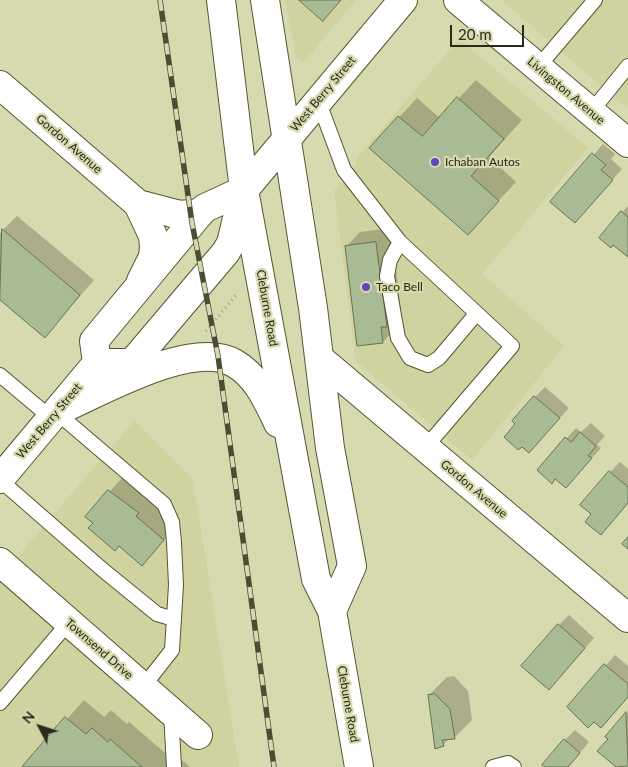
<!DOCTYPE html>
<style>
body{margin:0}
#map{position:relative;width:628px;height:767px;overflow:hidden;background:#d7d9ae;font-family:Lato,sans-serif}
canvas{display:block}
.north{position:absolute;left:15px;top:702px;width:50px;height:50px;-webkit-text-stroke:4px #d7d9ae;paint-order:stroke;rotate:310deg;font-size:14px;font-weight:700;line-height:20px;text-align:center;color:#292a19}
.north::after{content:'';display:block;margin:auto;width:18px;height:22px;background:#292a19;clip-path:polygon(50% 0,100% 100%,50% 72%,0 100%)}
.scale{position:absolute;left:450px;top:25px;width:74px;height:22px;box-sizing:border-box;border:2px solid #292a19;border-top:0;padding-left:6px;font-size:15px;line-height:18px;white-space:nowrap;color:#292a19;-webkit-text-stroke:4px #d7d9ae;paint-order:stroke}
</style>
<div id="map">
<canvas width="628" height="767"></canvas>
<div class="north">N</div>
<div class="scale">20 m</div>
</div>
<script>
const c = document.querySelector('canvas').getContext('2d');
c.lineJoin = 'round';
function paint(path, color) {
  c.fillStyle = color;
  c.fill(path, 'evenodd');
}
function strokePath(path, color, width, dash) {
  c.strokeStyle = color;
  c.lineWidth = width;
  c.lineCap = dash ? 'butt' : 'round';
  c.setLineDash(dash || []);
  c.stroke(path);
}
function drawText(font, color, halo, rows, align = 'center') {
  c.font = font + ' Lato,sans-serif';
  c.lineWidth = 4.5;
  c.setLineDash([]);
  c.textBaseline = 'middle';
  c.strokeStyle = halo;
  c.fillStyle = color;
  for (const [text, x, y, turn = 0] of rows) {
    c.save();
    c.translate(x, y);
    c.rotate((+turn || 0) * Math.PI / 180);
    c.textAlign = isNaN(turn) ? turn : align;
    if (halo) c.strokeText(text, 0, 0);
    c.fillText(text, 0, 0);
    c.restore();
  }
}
const built = new Path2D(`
 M285 0H356L304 62 296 57Z
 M502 0H628V103L625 107Z
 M459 39 588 148 482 274 564 346 472 460 356 361 334 191 356 165 357 158Z
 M134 421 193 480 239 767H0V577Z`);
const shadow = new Path2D(`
 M476 80 522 120 489 157 516 182 468 233 371 148 417 98 440 118Z
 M603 144 615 154 611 159 622 169 575 222 552 202Z
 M628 206V256L622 212Z
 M17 216 94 280 45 336 0 299V233Z
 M391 228 401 311 396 316 397 327 383 342 346 247 360 232Z
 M545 387 569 408 529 452 535 397Z
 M591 423 605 436 597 445 601 448 566 487 556 478 538 470 576 428 581 432Z
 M620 462 628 469V503L593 514 610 472Z
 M124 476 178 525 142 565 87 516Z
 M569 615 594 638 549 689 559 625Z
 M615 655 628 666V697L601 727 569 707Z
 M454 676 468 691 472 720 454 738H450L443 745 429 695 447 677Z
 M84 700 104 717 111 710 127 724 129 722 178 764 182 760 190 767H24Z
 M628 712V765L618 767 599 751 610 739 606 737Z
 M575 730 589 742 568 767H546L565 740Z`);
const building = new Path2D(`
 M299 0H341L323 21Z
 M457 97 504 139 471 176 499 201 468 235 369 148 398 116 422 136Z
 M592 153 606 165 601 170 613 180 575 223 550 202Z
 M621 211 628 217V257L613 245 611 248 599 238Z
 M2 229 80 295 45 338 0 300Z
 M376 242 387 327H381L383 343 357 346 345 246Z
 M534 396 560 418 529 453 522 447 518 450 504 437 515 424 512 421Z
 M580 432 596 446 588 456 592 458 566 488 555 479 552 484 537 470 565 437 571 442Z
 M609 471 628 487V503L601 535 585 522 591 514 580 505Z
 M108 490 139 513 136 516 164 540 142 566 119 546 115 551 88 528 93 523 85 517Z
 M628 537V549L622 544Z
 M558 624 585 648 549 690 521 666Z
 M604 664 628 684V697L601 728 594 722 588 728 567 707Z
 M435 694 450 709 455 739 442 740 444 746 435 749 428 695Z
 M626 712 628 766 616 767 597 751 608 739 605 737Z
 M65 717 86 734 92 728 108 742 110 739 142 767H22Z
 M564 739 580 753 568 767H545L542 765Z`);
const path = new Path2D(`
 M206 331 237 294`);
const lane = new Path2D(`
 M538 67 595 0
 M318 100 344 170 400 242 512 346 425 448
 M591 112 628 66
 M400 242 390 260 387 276 398 338 410 358 428 365 439 358 476 314
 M0 375 51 418
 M56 412 164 504 172 522 174 542 176 585 172 650 143 687
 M0 480 103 570 157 614 174 619
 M0 703 69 622
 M171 712 174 767
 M493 767 508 763 514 767`);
const street = new Path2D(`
 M458 0 628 143
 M0 85 138 204 153 236 154 246 153 257 141 281
 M138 204 180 215 200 213
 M320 359 628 618
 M0 562 198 735`);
const secondary = new Path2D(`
 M221 0 244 190 316 579 332 611 359 767
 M265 0 313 308 330 448 352 566 332 611
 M97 363H132L226 252 231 243 242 198
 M62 409C103 391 193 339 234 363 257 376 267 400 278 423
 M0 479 97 363 94 341 200 213 205 208 244 190 403 0`);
const rail = new Path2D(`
 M160 0 192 223 218 356 274 767`);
const markers = [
 [435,162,5,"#6244bd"],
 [366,287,5,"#6244bd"]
];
const streetNames = [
 ["Livingston Avenue",566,91,40],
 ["West Berry Street",323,94,-50],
 ["Gordon Avenue",69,144,41],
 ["Cleburne Road",267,308,80],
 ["West Berry Street",49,421,-50],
 ["Gordon Avenue",474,489,40],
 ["Townsend Drive",99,649,41],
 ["Cleburne Road",348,704,80]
];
const poiNames = [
 ["Ichaban Autos",445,162],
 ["Taco Bell",376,287]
];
paint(built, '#d0d29f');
paint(shadow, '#0003');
paint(building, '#a8bb95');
strokePath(building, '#647652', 1);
strokePath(lane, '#55562f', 16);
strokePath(street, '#55562f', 30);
strokePath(secondary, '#55562f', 30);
strokePath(path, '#a0a27f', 3, [1, 4]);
strokePath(lane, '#fff', 14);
strokePath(street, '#fff', 28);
strokePath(secondary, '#fff', 28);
strokePath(rail, '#4a4c36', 5.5);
strokePath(rail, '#d7d9ae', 4, [11]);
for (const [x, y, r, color] of markers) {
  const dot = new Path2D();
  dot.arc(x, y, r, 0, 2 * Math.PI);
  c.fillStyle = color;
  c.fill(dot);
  strokePath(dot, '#d7d9ae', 2);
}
drawText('12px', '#292a19', '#d7d9ae', streetNames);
drawText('12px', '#292a19', '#d7d9ae', poiNames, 'left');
</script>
